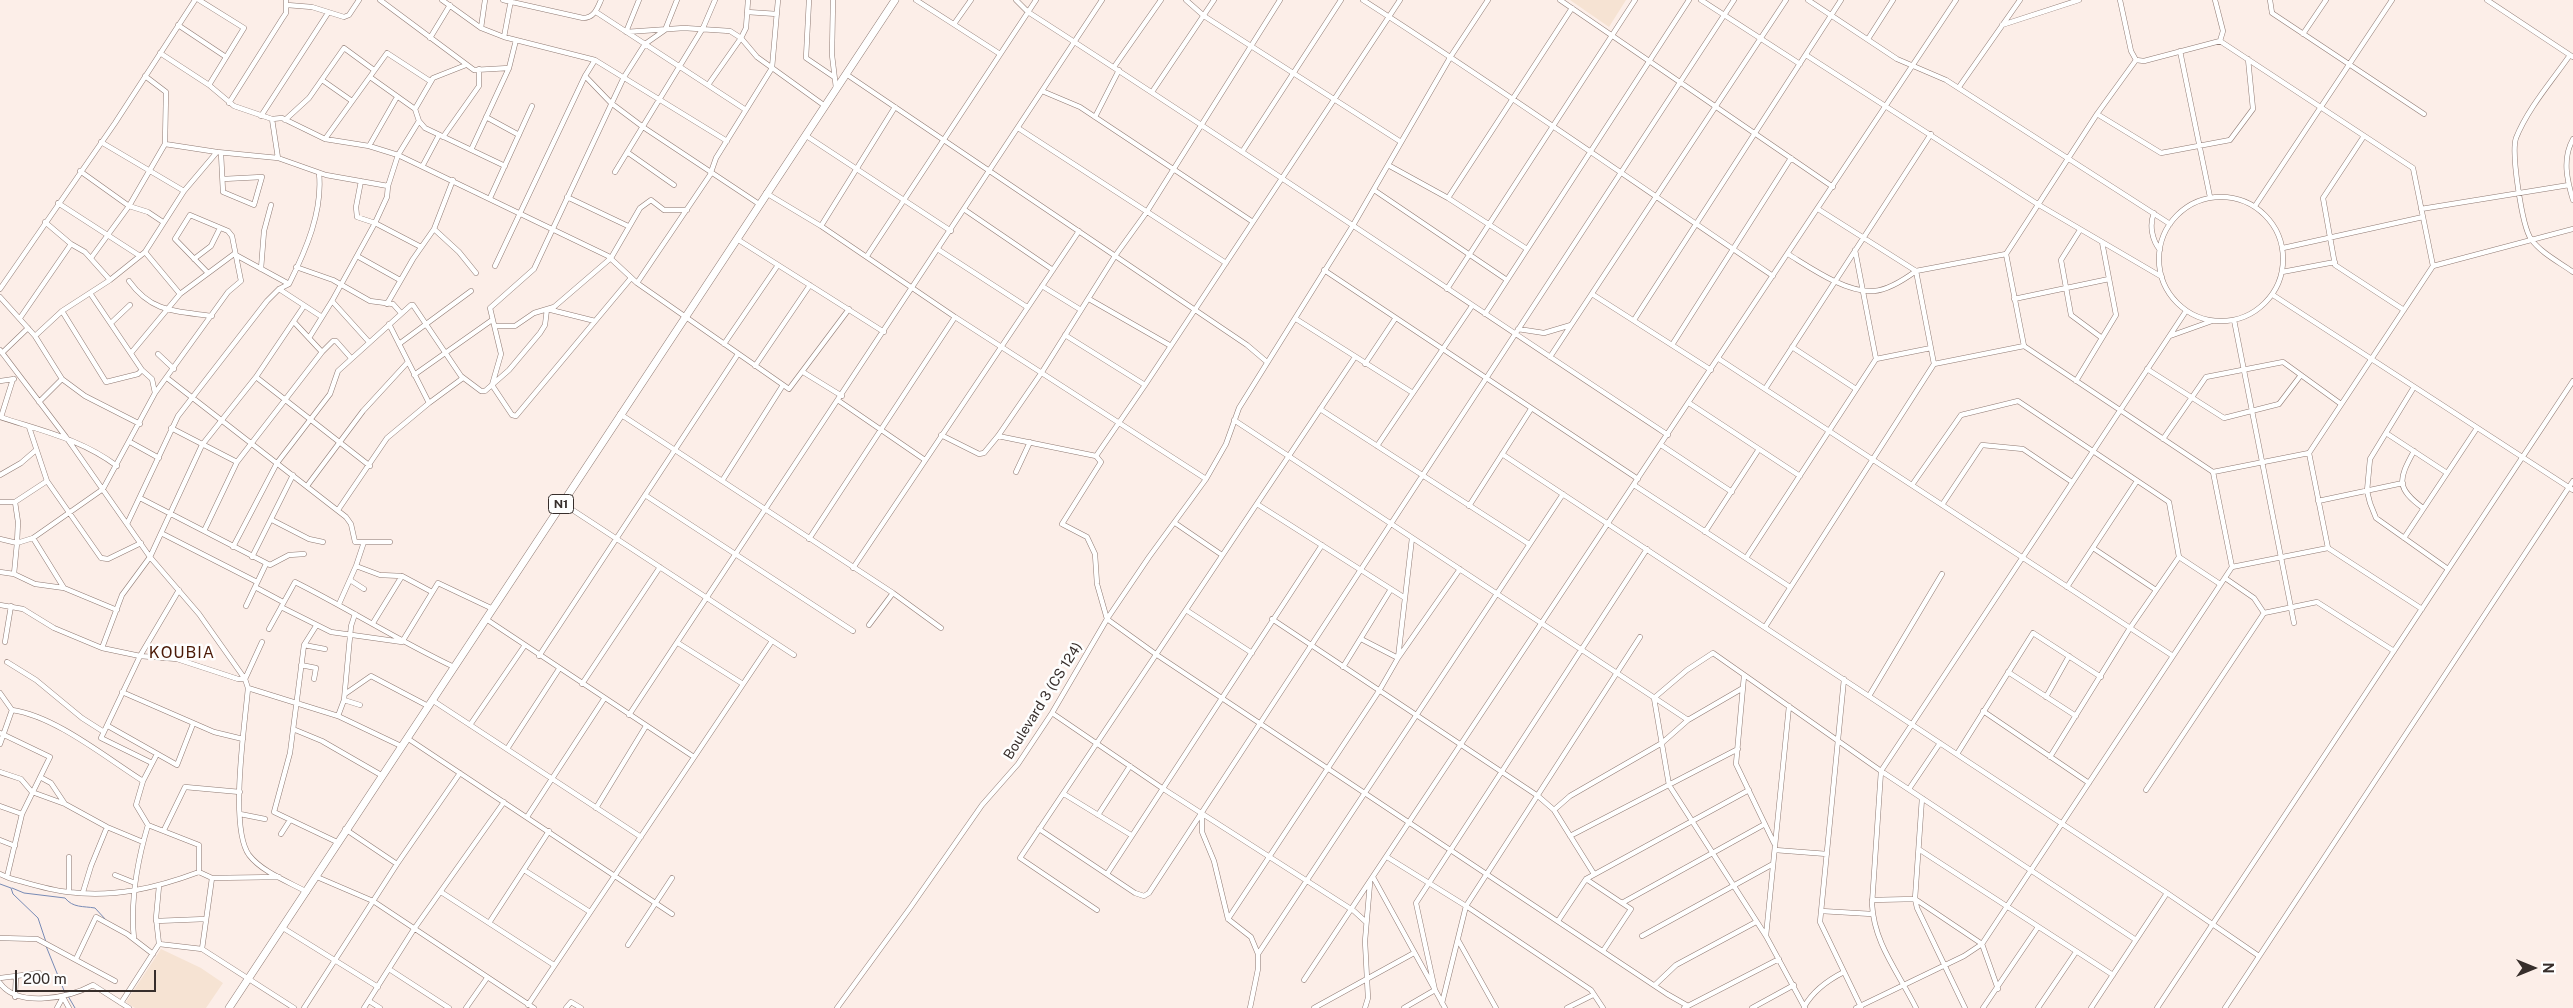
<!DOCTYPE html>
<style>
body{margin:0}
#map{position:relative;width:2573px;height:1008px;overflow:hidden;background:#fceee8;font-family:"Public Sans",sans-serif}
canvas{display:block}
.north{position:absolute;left:2508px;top:943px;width:50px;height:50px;-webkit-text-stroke:4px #fefefe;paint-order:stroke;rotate:90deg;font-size:14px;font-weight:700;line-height:20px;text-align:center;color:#372e2b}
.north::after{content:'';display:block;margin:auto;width:18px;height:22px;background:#372e2b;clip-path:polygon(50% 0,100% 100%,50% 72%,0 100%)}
.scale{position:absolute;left:15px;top:970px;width:141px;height:22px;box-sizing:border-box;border:2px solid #372e2b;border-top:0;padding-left:6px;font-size:15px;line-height:18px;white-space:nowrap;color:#372e2b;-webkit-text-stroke:4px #fefefe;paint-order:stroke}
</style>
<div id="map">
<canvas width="2573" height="1008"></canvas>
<div class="north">N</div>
<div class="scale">200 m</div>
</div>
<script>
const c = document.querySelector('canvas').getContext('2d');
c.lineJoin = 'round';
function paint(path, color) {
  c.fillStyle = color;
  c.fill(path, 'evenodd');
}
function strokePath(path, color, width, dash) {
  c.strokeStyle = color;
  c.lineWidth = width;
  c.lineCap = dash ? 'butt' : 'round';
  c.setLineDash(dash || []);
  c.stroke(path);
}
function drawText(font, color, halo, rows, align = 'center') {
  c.font = font + ' "Public Sans",sans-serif';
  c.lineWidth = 5;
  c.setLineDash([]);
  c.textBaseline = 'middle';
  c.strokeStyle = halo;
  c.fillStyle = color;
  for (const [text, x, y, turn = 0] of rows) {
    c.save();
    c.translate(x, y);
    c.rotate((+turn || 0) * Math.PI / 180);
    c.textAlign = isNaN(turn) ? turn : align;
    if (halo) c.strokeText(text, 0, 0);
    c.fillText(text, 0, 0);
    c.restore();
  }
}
const education = new Path2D(`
 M1570 0H1626L1609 27Z
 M161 949 201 968 223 983 206 1008H135L126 1002Z`);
const stream = new Path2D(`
 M0 884 11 888 13 894 38 918 46 942
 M12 888 24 893 65 898C73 908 83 906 95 908L106 920
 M46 946 65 993
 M68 996 75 1008`);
const minor = new Path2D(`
 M199 0 244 28 209 85
 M380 0 474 70 509 68
 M442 0 481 28 504 37 595 60 727 141
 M503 0 583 18C594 18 597 9 601 0
 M639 0 626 32 684 28 730 31 741 38 757 57 825 106
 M809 0 806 58 834 77
 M833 0 832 55 836 88
 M916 0 1000 54
 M1016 0 1028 12C1243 150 1454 294 1668 435
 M1186 0 1204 16 1401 142
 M1363 0C1502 89 1636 184 1773 276
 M1560 0 1833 187
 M1701 0 1800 64
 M1808 0 1897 59 1946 80 2170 224
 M2120 0 2131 51 2136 60
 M2270 0 2272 13 2424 114
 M2487 0 2573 57
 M287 5 312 7 344 17 349 15 359 0
 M596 12 746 110
 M747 12 777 14
 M954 24 971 0
 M178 25 226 57
 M2002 25 2079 0
 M481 28 485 0
 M2303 34 2326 0
 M504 37 511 0
 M430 38 450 5
 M1868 39 1893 0
 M2220 41 2413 168 2433 266
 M2180 51 2210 197
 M160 53 209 85 234 106 272 119 282 118 325 139 369 146 398 155 608 256 637 283 789 389 849 309
 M1806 55 2039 205 2162 277
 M2570 55C2552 81 2528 108 2516 138 2511 153 2522 226 2531 239 2541 253 2559 262 2573 272
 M2136 60 2144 61 2220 41 2223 31 2215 0
 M1114 67 1161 0
 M846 74 1247 345 1267 362
 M585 76 611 103 643 127 759 204
 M370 77 415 109 419 121 425 128 505 166
 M322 80 352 101
 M708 85 741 38 746 28 748 0
 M1959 87 2020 0
 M1042 91 1080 107 1253 222
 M1152 92 1214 0
 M229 103 282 19 286 13V0
 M415 109 433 78 466 65
 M2097 114 2161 153 2230 140 2253 109 2248 59
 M261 116 328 13
 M486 117 519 135
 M1095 117 1119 70
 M272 119 278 158
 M285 120 309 98 344 48 374 70
 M1018 128 1226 263
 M805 135 951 231
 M2364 136 2323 198 2335 265 2404 310
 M443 137 479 86V69
 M325 139 387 53 430 81
 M2573 139C2562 159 2567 180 2573 200
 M101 142 184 191
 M165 144 217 152
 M369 146 397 97
 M471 150 509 68 516 40
 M627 152 674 185
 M1242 152 1341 0
 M221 153 223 192 254 205 262 177 223 179
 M423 165 439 135
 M1388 165 1448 198 1527 249
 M80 171 129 206 148 212 163 222
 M615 172 703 28 715 0
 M361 181 356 207 357 217 375 223 421 247
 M1374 190 1507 280
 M766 193 821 226 955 317 1206 479
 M2159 259a62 62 0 1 1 124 0a62 62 0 1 1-124 0Z
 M567 197 628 226
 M490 198 532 106
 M1448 198 1572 8
 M58 203 140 256
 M2255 206 2392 0
 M2421 209 2569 185
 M965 210 1053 270
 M2154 213C2149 225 2152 240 2160 250
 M45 222 71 244 85 252 110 280
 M821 226 895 107
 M434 229 459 252 476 273
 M2080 230 2061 260 2071 315 2102 338
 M737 239 884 332
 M2283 248 2423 217
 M939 250 1027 307
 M145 252 180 294
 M234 254 289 284
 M1788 254C1811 268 1846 293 1874 291 1888 290 1905 279 1916 271L1818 209
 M2006 254 2097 114 2136 60
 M357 256 400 280
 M867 256 1036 0
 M91 258 129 206 165 144 166 92 145 76
 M194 259 211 246 220 228
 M495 266 585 76 595 60
 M296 267 333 280 370 301 393 304 401 313
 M261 269 264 231 271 205
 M1324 270 1638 479
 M2282 272 2335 262
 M631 278 516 416 512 415 492 385 501 354 490 308 534 269 624 77 645 44 665 30 677 0
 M129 281C152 313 176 311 212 316
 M637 283 710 175 716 158 772 68 778 0
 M1042 286 1081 310
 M0 289 115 123 195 0
 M279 289 322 317
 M1447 289 1635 0
 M90 293 142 370 152 379 155 393
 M1592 294 1711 370
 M2273 295 2573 490
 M0 297 35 336 62 379 85 396 140 424
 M1089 299 1171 346
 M2014 299 2109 279
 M332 301 369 342
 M387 304 413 259 434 229 453 180
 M62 311 106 382 138 374 142 370
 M1485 314 1689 0
 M20 318 71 244
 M1296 319 1413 393
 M1634 320 1841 0
 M2234 320 2294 623
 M294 322 322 352 333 341H336L351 358
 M111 323 130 305
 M389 324 429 403
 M496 326H515L534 313 554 307 611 258 640 208 651 200 664 210H687
 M1518 329 1544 333 1571 325
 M1065 335 1145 385
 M35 336 62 311 110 280 145 252 184 191 217 152 278 158 326 175 388 186
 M2170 336 2212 321
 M309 338 332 301 375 223 387 197 388 186 398 155 419 121
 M399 344 471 291
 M724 344 778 265
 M1672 345 1791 158
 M1792 347 1856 389
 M0 350 66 437 150 557 199 614 245 679 248 688C245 724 229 827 249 855 262 872 289 882 307 892
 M2 353 28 328
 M131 353 180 294 234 254
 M158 354 174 369
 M1550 357 1786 0
 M1719 359 2173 656
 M1876 359 1931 348
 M1365 364 1395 319
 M755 366 810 285
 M2147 369 2224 418 2279 404 2301 375
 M803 372 842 396
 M414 375 492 320
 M256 377 370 466
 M167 378 346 517 351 524 355 542H390
 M0 381 14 379
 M2076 381 2116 315 2102 242
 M2414 387 2370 459 2367 491 2370 503 2376 518 2448 569
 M1765 389 1931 134
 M839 401 925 460
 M39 402 62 379
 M1689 403 1800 476
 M1320 409 1529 544
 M620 414 893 593 941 628
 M0 417C42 431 81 439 117 466
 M1 417 13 379
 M1234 420 1688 720
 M29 427 47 481 101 558 108 559 141 543
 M171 428 237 462
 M2386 433 2447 473
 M941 435 979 454 984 453 998 436 1042 372 1115 256 1146 213 1280 0
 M998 436 1096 456 1101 462 1062 524 1087 537 1095 554 1097 584 1107 619 1157 655 1667 994 1688 1006
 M2163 439 2206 377 2283 362 2341 404
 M130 442 159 458
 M1661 445 1732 492
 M1377 446 1472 306
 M2414 451C2398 480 2396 488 2423 508
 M1502 454 2167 893 2259 956
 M1096 456 1145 385 1400 0
 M1016 472 1030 442
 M2213 472 2309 453
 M0 475 21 463 36 450
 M722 481 783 385
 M1634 485 1790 587
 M1912 485 1961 415 2018 401 2169 502 2179 557 2130 628 2050 757
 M307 486 363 411 407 363
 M645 495 853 631
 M140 498 270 565 289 555 304 554
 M2318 501 2403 483
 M0 502H15L47 481
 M562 503 794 655
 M1257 504 1405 598
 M1942 505 1982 445 2023 449 2072 482
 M1469 506 1531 409
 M338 510 387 438 429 403 463 378
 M272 520 309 539 323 542
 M1175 523 1222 555
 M127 524 178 416 267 301 279 289 289 284C306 250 323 211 319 173
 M204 531 237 462 322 352
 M1705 532 1759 449
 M161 533 257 582
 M33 538 64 588
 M2404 538 2477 428
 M0 539 17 543 18 522 15 502
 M809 539 955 317
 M233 547 277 463 330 394 338 371 411 305H413L461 376 481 391H485L509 370 540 333 545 325 547 309 595 321
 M2093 548 2156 590
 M252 557 293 475
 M2179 557 2220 584
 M1746 558 1876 359 1855 250
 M356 566 380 575 402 576 432 592
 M2232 567 2328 548
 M853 568 1079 231
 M0 572 14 574 35 584 64 588 117 610
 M14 574 17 543 33 538 103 489 155 393 228 292 241 281 232 236 228 231 190 215 175 239 208 273
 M2225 578 2254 598 2264 613
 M350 580 364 589
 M255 587 283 602
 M2067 587 2137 481
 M339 604 356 566 364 542
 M0 605 23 609 54 628 102 648 140 656 177 659 238 679H245L262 642
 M246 606 266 564
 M281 607 331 632 402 642 438 583 493 609
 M2422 609 2328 548 2309 453 2433 266 2573 229
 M1186 610 1252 653
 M486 619 694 757
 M1272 619 1538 796 1554 810 1594 874
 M373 623 402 576
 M869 625 893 593
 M316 626 304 645 290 753 274 812 337 842
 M1765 627 1934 364 1916 271 2006 254 2024 346 1934 364
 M269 629 295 582C349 609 399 641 454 667
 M1361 639 1398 658 1412 538
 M5 642 11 606
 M678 643 743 684
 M304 645 325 649
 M102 648 122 595 150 557 202 445 256 377 304 306
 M539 656 738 354
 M7 662 36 680 82 718 104 732
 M301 665 316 668 314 679
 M1343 667 1391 589
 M2008 672 2076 716
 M1744 676 1736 764 1774 843
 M1844 679 1820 922 1861 1007
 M582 684 660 567
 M248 688 338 716 401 746
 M122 692 214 732 243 739
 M0 693 12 710 0 744
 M345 694 371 676 428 706
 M1869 696 1942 574
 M2046 697 2069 656
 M344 700 360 705
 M432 700 641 837
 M12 710C55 716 105 757 143 781
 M1983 711 2089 783
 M1052 713 1162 788 1354 911 1366 922
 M629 715 1102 0
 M338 716 344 700 351 626 355 614
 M470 725 525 645
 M108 726 177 765 193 724
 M293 729 322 741 381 775
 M0 733 50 757 22 814 7 877
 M407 738 672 914
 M507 749 559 669
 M157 754 143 781 136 805 148 825 199 845V872
 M1957 754 2033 633 2101 677
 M152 763 101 738 140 656 179 590
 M0 772 21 779 32 792 65 804 107 827 143 842
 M40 777 51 783 65 804
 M1909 789 1940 743
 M2146 790 2264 613 2317 602 2394 651
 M1064 794 1131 835
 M1922 798 1915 899 1917 908 1965 1008
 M0 806 22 814
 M596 808 646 726
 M1554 810 1570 796 1662 743 1688 720 1743 688
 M240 814 265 819
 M1098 815 1130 766
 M1202 815V832L1214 861 1228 919 1251 937 1258 954V969L1250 1008
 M527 817 604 699
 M345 829 397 864
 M1039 829 1135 893 1144 896 1149 893 1734 0
 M164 830 185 787 240 792
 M281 834 290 820
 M1570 836 1738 749
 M0 840 15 846
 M1775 850 1827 854
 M1920 850 2113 975
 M1387 857 1466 906 1591 990 1603 1008
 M524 870 590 912
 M0 874 9 878C28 883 48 890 68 892 114 898 156 888 199 872L212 878 279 877
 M1107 874 1322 545
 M115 875 135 883
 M317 877 373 901 534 1008
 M1373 877 1445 1008
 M1586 879 1631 909 1603 951
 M69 892V857
 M83 892 91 866 107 827
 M441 892 554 965
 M1872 900 1915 899 1982 944 1998 989
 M1622 903 1765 824
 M1097 910 1020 858 1355 357
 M1821 911 1872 914
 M1228 919 1379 691 1398 658 1460 569
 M156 921 206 919
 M1558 921 1586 879 1749 790
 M489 923 549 831
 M283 928 378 987
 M1642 936 1773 864
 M1766 936 1789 706
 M0 938 37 939 115 981
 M134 939C130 900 137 862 148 825
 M1458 940 1496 1008
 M159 944 202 949 294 1008
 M628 945 672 878
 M202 949 212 878
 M1258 954 1563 494
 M76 959 96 917 127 934 153 954
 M389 969 449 1008
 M0 978 39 973
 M1304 980 1956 0
 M0 983C18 1008 69 998 93 985L129 1008
 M1655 985 1676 965 1756 922
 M15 997 16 976
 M63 997 69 1008
 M369 1001 380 1008
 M121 1003 159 944 156 918 159 886
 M1442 1003 1466 906 1640 637
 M528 1005 772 641
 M1804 1007C1813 991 1828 980 1844 972
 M57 1008 63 997
 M304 1008 397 864 460 773
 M364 1008 414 929 504 802
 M466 1008 487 978
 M566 1008 571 1002 581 1008
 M837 1008 910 908 982 805 1018 764 1052 713 1107 619 1149 557 1206 479 1226 444 1239 408 1352 227 1451 56 1488 0
 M1314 1008 1414 953
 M1365 1008 1368 998 1365 941 1370 883
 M1404 1008 1435 990 1416 903 1647 549
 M1567 1008 1593 995
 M1684 1008 1779 959
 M1752 1008 1794 985
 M1805 1008 1766 936 1669 785 1654 698 1687 670 1713 653 1881 771 2136 940
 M1856 1008 1964 956 1982 944 2232 567 2213 472 2024 346
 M1916 1008C1899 973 1874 944 1872 904L1881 771 2186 311
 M1983 1008 2038 927
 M2038 1008 2076 952
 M2091 1008 2167 893
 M2157 1008 2573 381
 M2225 1008 2573 481`);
const primary = new Path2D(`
 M229 1008 895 0`);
const shields = [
 [561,504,25]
];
const shieldNames = [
 ["N1",561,504]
];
const streetNames = [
 ["Boulevard 3 (CS 124)",1043,701,-58]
];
const quarterNames = [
 ["KOUBIA",182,653]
];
paint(education, '#f6e3d3');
strokePath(stream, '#778ab5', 1);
strokePath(minor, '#8f7a73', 5.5);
strokePath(primary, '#8f7a73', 8);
strokePath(minor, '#fff', 4.5);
strokePath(primary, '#fff', 7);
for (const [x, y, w] of shields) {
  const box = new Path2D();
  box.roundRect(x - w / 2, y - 9.5, w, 19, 4);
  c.fillStyle = '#fefefe';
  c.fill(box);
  strokePath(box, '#372e2b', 1);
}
drawText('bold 12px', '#372e2b', null, shieldNames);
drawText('14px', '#372e2b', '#fefefe', streetNames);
c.letterSpacing = '1px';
drawText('16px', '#4b1a07', '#fefefe', quarterNames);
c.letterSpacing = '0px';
</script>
